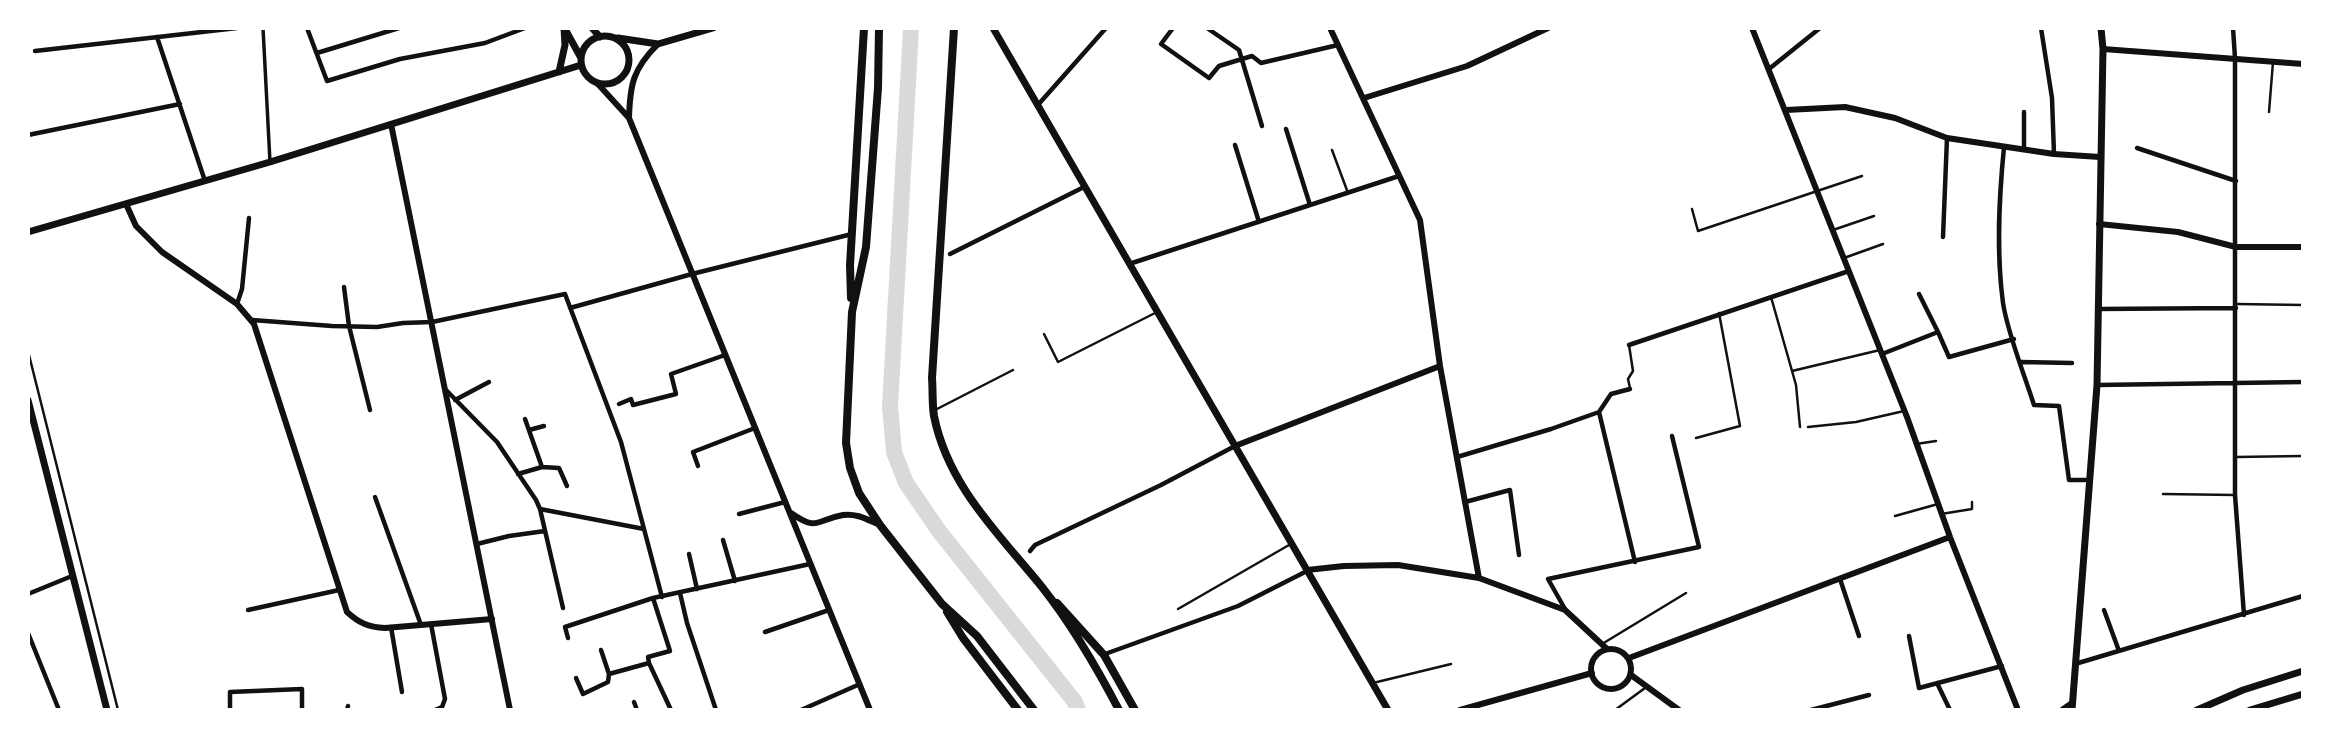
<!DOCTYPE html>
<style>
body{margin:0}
#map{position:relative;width:2331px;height:738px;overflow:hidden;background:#fff;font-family:"Times New Roman",serif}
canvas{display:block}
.frame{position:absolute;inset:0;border:30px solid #fff;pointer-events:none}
</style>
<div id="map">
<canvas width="2331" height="738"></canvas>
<div class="frame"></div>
</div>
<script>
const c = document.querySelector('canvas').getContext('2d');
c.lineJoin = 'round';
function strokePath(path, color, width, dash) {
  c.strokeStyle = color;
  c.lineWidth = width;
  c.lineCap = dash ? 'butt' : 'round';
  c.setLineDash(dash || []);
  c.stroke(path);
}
const river = new Path2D(`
 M911 28 890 406 894 452 906 483 939 531 1075 702 1078 710`);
const service = new Path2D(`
 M2269 112 2273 62
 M1332 150 1348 193
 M1692 209 1698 231 1862 176
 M1833 230 1874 216
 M1844 258 1883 244
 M1771 297 1796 385 1800 427
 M2236 304 2303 305
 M1044 334 1058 362 1157 312
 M1629 345 1633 371 1628 379 1630 388
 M28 351 118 710
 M1792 371 1880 350
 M937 409 1013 370
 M1808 427 1856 422 1904 411
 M1696 438 1740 426 1719 313
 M1916 444 1936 441
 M2236 457 2303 456
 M2163 494 2235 495
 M1941 514 1972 509V502
 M1895 516 1938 504
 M1178 609 1289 545
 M1602 644 1686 593
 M1373 683 1451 664
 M1615 710 1645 688`);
const pedestrian = new Path2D(`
 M263 28 270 162`);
const minor = new Path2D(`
 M307 28 327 81 400 59 485 43 525 28
 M1173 28 1161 44 1209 78 1219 66 1252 56 1261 63 1338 45
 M1207 28 1239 50 1262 126
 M2041 28 2052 98 2054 154
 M2233 28 2235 58V495L2244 615
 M157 37 205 181
 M35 51 237 28
 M317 53 399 28
 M1769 69 1820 28
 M1037 106 1106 28
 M1286 129 1310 205
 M28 135 180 104
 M1235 145 1259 222
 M2004 147C1999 198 1996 251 2003 303 2008 335 2024 373 2034 405L2059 406 2069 480H2089
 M2137 148 2236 181
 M2024 149V112
 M1943 237 1947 138
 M950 254 1084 187
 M1129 264 1399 176
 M344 287 349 326 370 410
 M1919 294 1938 332
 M237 304 242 289 249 218
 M570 308 692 274 852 234
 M2097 309 2236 308
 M252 320 332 326 377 327 403 323 432 322 565 294 621 442 644 529
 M1629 345 1849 271
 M1882 354 1938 332 1949 357 2014 339
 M2021 362 2072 363
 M2097 385 2303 382
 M447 391 497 442 536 500 540 509 644 529 662 597
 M455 400 489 382
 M619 404 631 399 633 405 676 394 671 374 725 355
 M1599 412 1635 562
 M525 419 542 467
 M529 430 544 426
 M1457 457 1551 429 1599 412 1611 394 1630 389
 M698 466 693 452 755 428
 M518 474 542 467 559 468 567 486
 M375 497 421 625
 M1465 502 1510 490 1519 555
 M540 509 563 608
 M739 514 785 502
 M723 540 735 581
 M477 544 509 536 545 531
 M1030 551 1035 545 1161 485 1235 446
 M689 554 697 589
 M1840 579 1859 636
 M680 593 687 623 716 710
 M28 594 72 576
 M1565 609 1548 579 1699 547 1672 436
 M248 610 339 590
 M2104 610 2119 651
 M431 624 445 699 442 707 435 710
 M391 627 402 692
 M765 632 829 610
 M28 633 59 710
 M1909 636 1919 688 2002 666
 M568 638 565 627 653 598 810 564
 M601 650 609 674
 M1105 654 1238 606 1307 571
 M649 663 671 710
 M2075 664 2303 596
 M576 678 583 694 608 682 609 674 649 663 648 657 670 651 653 598
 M1937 683 1950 710
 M634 702 637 710
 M230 710V692L302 689V710
 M347 710 348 706
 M801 710 860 684
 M1811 710 1869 695`);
const tertiary = new Path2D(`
 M1330 28 1420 220 1440 366 1479 578
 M1786 110 1845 107 1895 118 1947 138 2054 154 2100 157
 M126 204 136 226 162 252 237 304 254 324 347 612C359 623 368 627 385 628L492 619
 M2099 224 2178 232 2236 247H2303
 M1235 446 1440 366
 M1307 570 1344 566 1398 565 1479 578 1565 610 1607 649
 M1591 669a20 20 0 1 1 40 0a20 20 0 1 1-40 0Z`);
const secondary = new Path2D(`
 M1752 28 1907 417 1950 537 2018 710
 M2103 49 2303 64
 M597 83 629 118 870 710
 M1364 98 1467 66 1548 28
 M629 118C630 84 633 69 658 44
 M391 124 510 710
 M791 513C818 532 815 520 843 515 857 513 868 520 880 525
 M1629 658 1950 537
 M1631 675 1679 710
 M1460 710 1592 673
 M2062 710 2072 703`);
const primary = new Path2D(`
 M592 28 600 37
 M993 28 1388 710
 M565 29 581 58
 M581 60a24 24 0 1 1 48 0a24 24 0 1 1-48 0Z
 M618 38 658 44 713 28
 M559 72 565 45 564 28
 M28 232 270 162 581 65
 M28 400 107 710
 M2072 710 2097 385 2103 49 2101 28
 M2197 710 2243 690 2303 671
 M2250 710 2303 694`);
const trunk = new Path2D(`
 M879 28 878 88 866 247 852 312 846 443 850 468 859 493 880 525 942 604 977 636 1034 710
 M954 28 932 378C933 391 932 404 934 416 948 486 999 534 1042 587 1072 625 1097 668 1119 710
 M851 298 850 265 864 28
 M1057 603 1104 655 1135 710
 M947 612 963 638 1018 710`);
strokePath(river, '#d9d9d9', 16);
strokePath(service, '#111', 2.5);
strokePath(pedestrian, '#111', 3.5);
strokePath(minor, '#111', 4.5);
strokePath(tertiary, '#111', 6);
strokePath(secondary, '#111', 6);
strokePath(primary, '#111', 7);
strokePath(trunk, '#111', 8);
</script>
